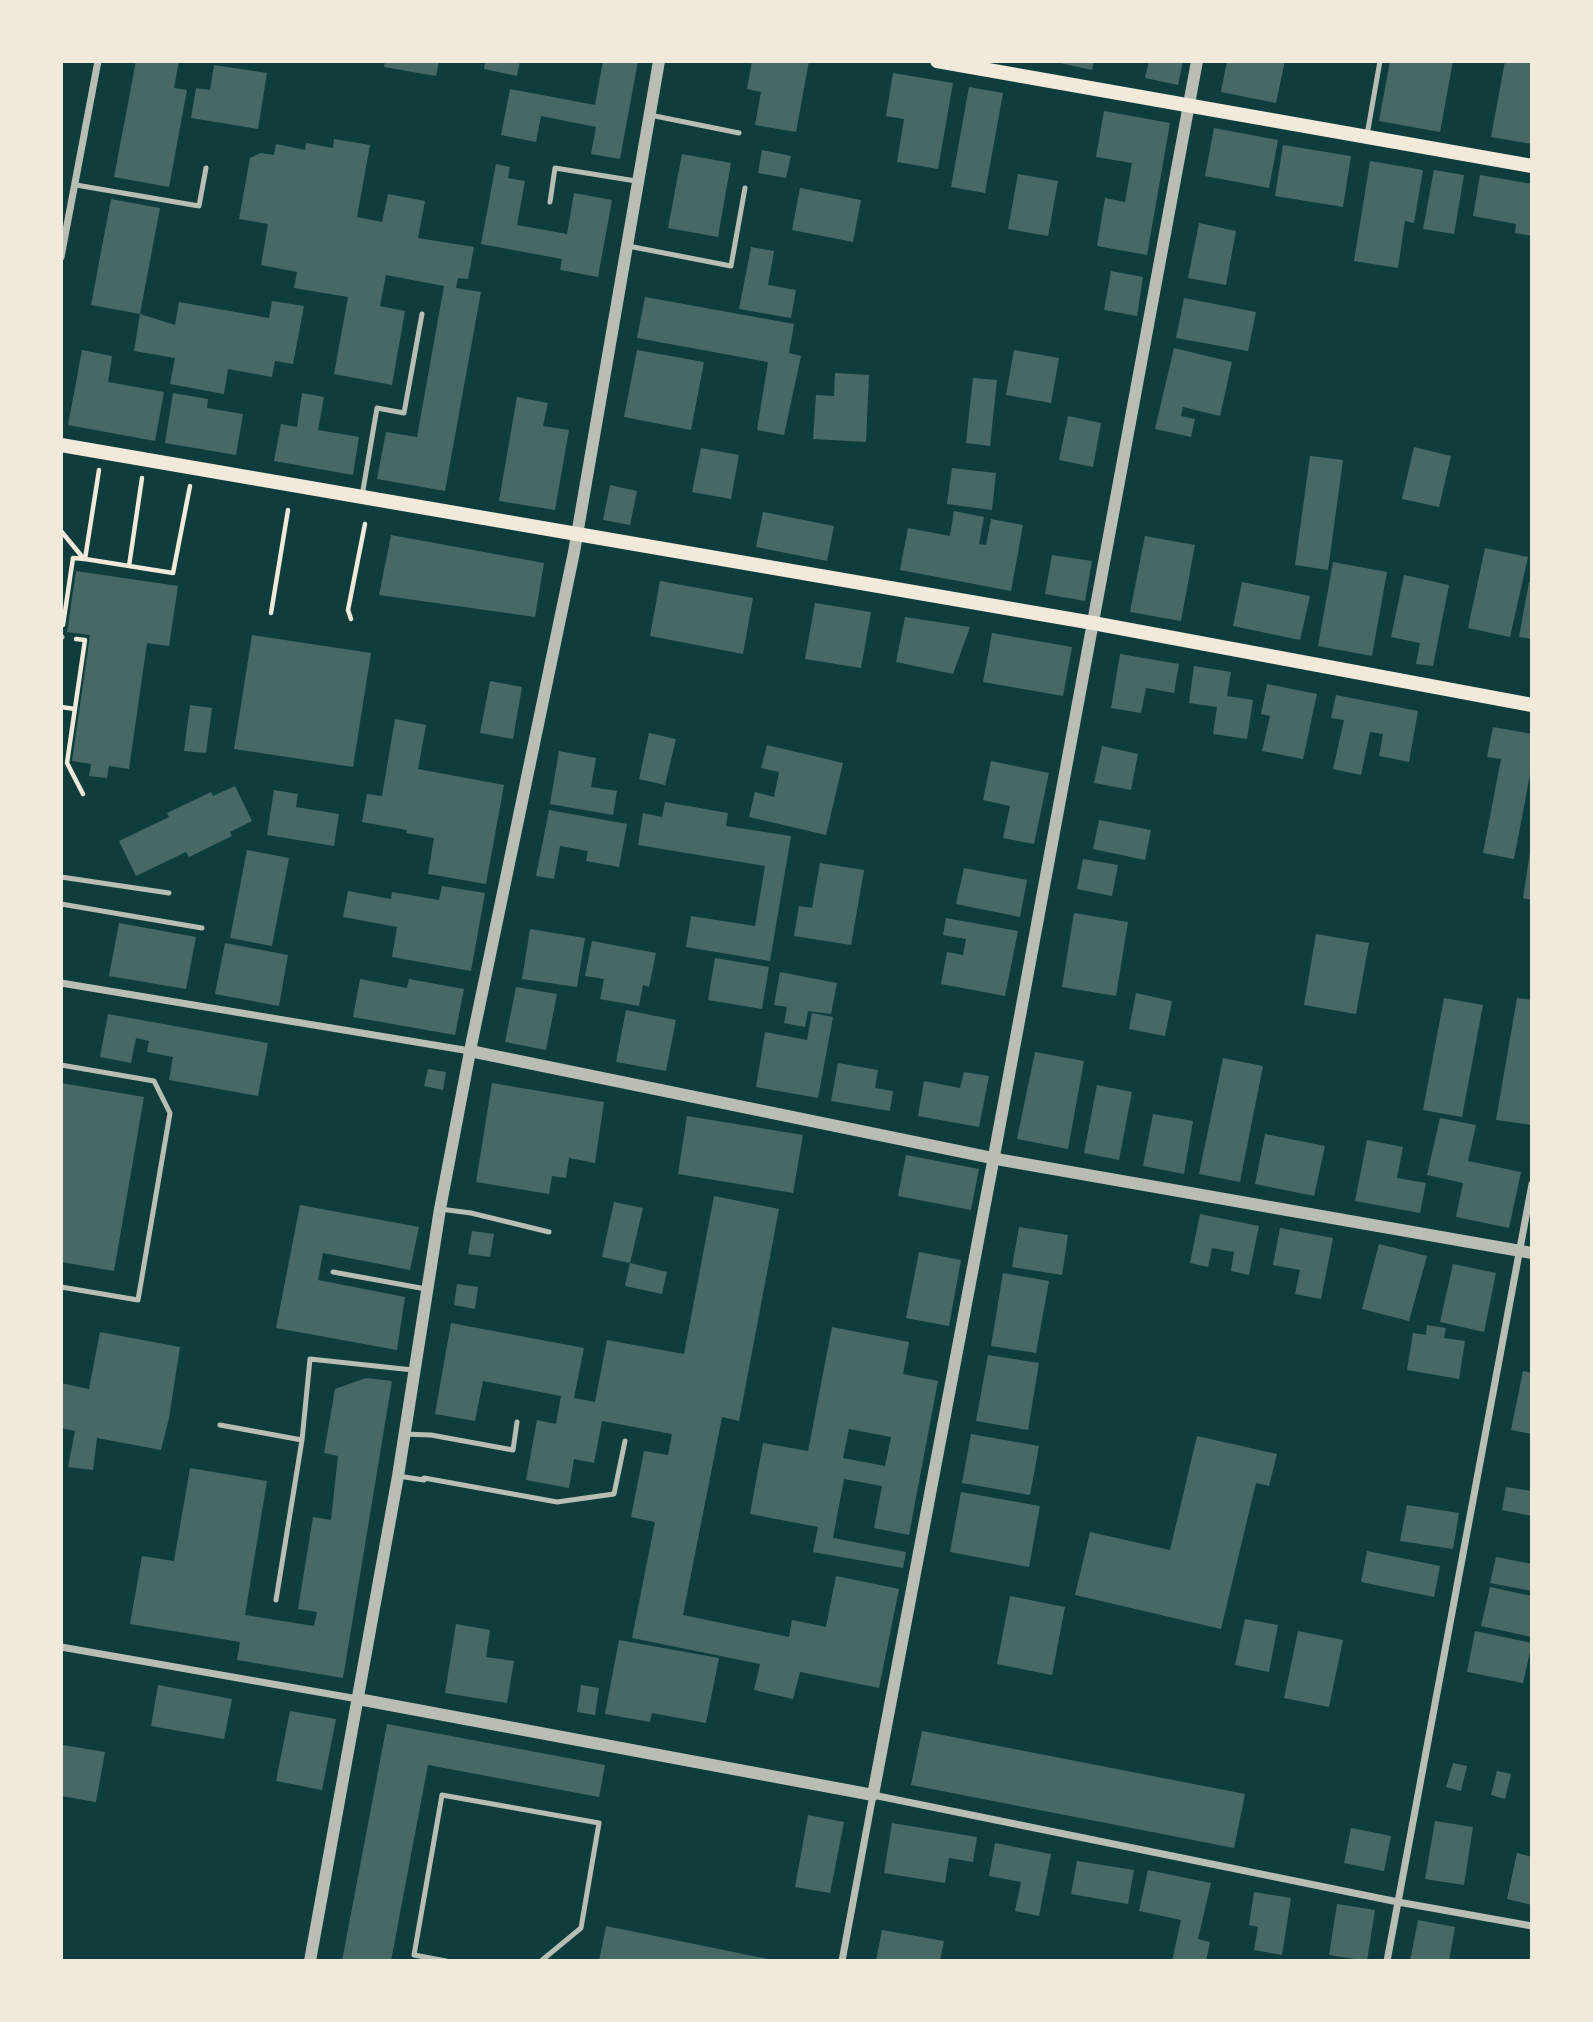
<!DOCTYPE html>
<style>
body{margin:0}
#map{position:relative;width:1593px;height:2022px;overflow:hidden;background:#0f3d3e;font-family:"Crimson Pro",serif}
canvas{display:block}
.frame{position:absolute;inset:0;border:63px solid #f1e9da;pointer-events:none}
</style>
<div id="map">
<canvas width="1593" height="2022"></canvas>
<div class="frame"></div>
</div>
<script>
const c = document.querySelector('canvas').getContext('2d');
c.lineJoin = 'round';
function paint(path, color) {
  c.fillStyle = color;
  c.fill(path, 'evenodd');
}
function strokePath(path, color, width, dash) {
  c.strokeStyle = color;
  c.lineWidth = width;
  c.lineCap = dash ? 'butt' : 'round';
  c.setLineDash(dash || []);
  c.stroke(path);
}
const building = new Path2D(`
 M136 61H179L174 88 187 90 169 187 114 177Z
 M385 61H439L436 76 384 67Z
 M485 61H520L517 76 484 69Z
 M603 61H638L620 159 591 154 596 127 541 116 536 142 501 135 510 89 595 105Z
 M752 61H809L796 132 755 125 761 92 747 89Z
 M1051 61H1094L1092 70Z
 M1149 61H1183L1178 85 1145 78Z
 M1227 61H1285L1276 103 1221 92Z
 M1390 61H1453L1440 132 1379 121Z
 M1505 61H1532V144L1491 137Z
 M214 65 267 73 258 129 191 118 196 88 210 90Z
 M893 73 953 83 938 169 897 162 904 119 886 116Z
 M969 87 1003 93 985 193 951 187Z
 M1104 111 1170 123 1147 255 1097 246 1105 198 1125 202 1132 163 1096 157Z
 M1214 128 1278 140 1269 188 1205 176Z
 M334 139 370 145 357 217 382 222 388 194 425 201 418 238 474 247 468 279 458 278 456 288 481 292 445 491 377 479 386 432 417 437 444 286 386 275 380 306 405 311 392 385 334 374 348 297 294 288 297 272 261 265 268 224 239 219 250 158 261 153 274 155 276 144 305 150 306 143 333 148Z
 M1283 145 1351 156 1343 207 1275 196Z
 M762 150 791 156 786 178 758 173Z
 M682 154 731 163 718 237 668 228Z
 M1370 161 1423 170 1414 223 1405 221 1398 268 1354 261Z
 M496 164 510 167 508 178 525 181 517 225 567 234 574 193 612 200 598 277 560 270 562 259 481 244Z
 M1434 170 1464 175 1454 234 1423 229Z
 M1018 174 1058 181 1048 236 1008 229Z
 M1480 175 1532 184V236L1515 233 1516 224 1473 216Z
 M800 188 861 200 853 242 792 230Z
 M111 199 160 208 140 314 91 305Z
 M1199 223 1236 231 1226 285 1188 278Z
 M751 247 774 251 768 285 796 290 791 318 739 309Z
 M1111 271 1143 277 1137 316 1104 310Z
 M645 297 794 324 789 353 801 356 784 435 757 430 768 362 637 338Z
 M1184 298 1256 312 1248 351 1176 338Z
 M272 301 304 306 293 364 275 361 272 377 228 369 224 394 170 384 175 358 134 351 140 314 175 325 179 302 269 318Z
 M1174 348 1232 362 1220 416 1183 407 1181 416 1195 419 1191 437 1155 429Z
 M82 350 112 356 108 382 164 392 155 441 68 425Z
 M637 350 704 362 691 430 624 417Z
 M1014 350 1059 358 1051 403 1006 395Z
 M835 373 869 375 866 442 813 439 816 395 834 396Z
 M973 378 997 380 990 446 966 443Z
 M173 393 208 399 207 408 243 414 236 455 165 443Z
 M302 393 324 397 318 430 359 437 353 475 274 461 281 424 297 427Z
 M517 397 548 403 543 426 569 430 555 510 499 501Z
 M1068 416 1101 423 1093 467 1059 460Z
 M1414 447 1451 456 1439 507 1402 499Z
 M701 448 739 455 731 499 692 492Z
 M1310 456 1343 460 1328 570 1295 565Z
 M952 468 996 473 992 510 947 504Z
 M610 485 637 491 630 525 603 520Z
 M954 511 984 517 979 544 986 545 991 519 1023 525 1011 591 900 570 908 528 950 536Z
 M763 512 834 526 827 561 756 547Z
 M391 535 544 563 535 617 379 595Z
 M1145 536 1195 545 1181 621 1130 612Z
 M1485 548 1528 557 1510 637 1468 628Z
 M1052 555 1092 561 1085 601 1045 594Z
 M1333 562 1387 572 1372 656 1318 646Z
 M76 571 178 586 169 646 147 643 129 769 109 766 107 778 89 776 91 764 72 761 90 635 67 632Z
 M1404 575 1449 585 1433 666 1416 664 1420 643 1391 637Z
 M660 581 753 598 743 654 650 636Z
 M1242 582 1310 596 1300 640 1233 626Z
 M1529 582H1532V639L1519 637Z
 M815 603 871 612 861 668 805 659Z
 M905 617 970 627 953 674 896 662Z
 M992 633 1072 647 1063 696 983 682Z
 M252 635 371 653 353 767 234 749Z
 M1120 654 1179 664 1174 693 1146 688 1141 713 1111 708Z
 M1194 666 1231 672 1227 696 1253 700 1247 739 1213 734 1217 707 1189 703Z
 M490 681 522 687 513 739 480 733Z
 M1267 684 1317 694 1303 759 1262 751 1270 716 1261 714Z
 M1336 695 1418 711 1409 762 1379 756 1383 734 1370 732 1361 775 1333 769 1344 720 1331 718Z
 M190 705 212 708 206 753 184 751Z
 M395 719 426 725 418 769 504 785 486 884 428 874 434 838 406 833 407 830 362 822 367 794 382 796Z
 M1493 727 1532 734V764L1514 859 1483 853 1501 759 1487 757Z
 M649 733 676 739 665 785 639 779Z
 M767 745 843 763 826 835 749 817 755 792 774 797 779 772 761 768Z
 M1102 746 1138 754 1131 790 1094 783Z
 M559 751 596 758 591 787 617 791 613 815 550 804Z
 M991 761 1049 773 1034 844 1003 838 1010 806 983 800Z
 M235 786 252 821 230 832 232 836 189 857 186 852 136 876 119 841 169 817 167 813 211 792 213 796Z
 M274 790 298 794 296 807 339 814 334 846 267 835Z
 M665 802 728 813 726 826 791 836 770 961 686 947 691 916 755 926 765 866 638 845 643 813 662 817Z
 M549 810 627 824 619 867 586 861 588 851 560 846 554 879 536 876Z
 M1099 820 1151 830 1145 860 1093 849Z
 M247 850 289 858 272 946 230 938Z
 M1530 852H1532V900L1523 898Z
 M1083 859 1118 865 1112 896 1077 889Z
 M820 863 864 870 851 945 794 936 799 906 812 908Z
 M964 868 1027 880 1020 917 956 904Z
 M442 886 485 893 471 971 392 957 397 927 343 917 348 891 391 899 392 892 439 900Z
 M1074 913 1128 922 1116 996 1062 987Z
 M946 918 1018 931 1005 996 941 984 947 952 963 955 966 939 943 935Z
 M119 923 196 937 186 989 109 976Z
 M530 929 585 938 577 987 522 979Z
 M1316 934 1369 943 1356 1014 1304 1005Z
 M592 941 656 953 649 987 643 985 639 1006 600 999 604 979 585 976Z
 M225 943 288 955 279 1006 215 994Z
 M715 958 769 967 762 1009 708 1000Z
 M780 972 837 983 831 1014 808 1011 805 1027 784 1023 787 1007 774 1005Z
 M360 979 407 988 409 979 464 989 455 1035 353 1017Z
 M516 987 557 994 546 1050 505 1042Z
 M1136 993 1172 1001 1165 1036 1129 1029Z
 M1444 998 1483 1005 1462 1117 1423 1110Z
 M1517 998 1532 1000V1125L1496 1120Z
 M626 1010 676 1020 666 1071 616 1062Z
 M812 1013 833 1017 818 1098 756 1087 765 1032 807 1040Z
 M108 1014 268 1043 258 1096 169 1080 173 1057 147 1052 149 1041 136 1038 131 1063 100 1057Z
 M1035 1052 1084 1061 1068 1149 1017 1139Z
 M1223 1058 1263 1066 1240 1182 1199 1174Z
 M838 1063 878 1070 875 1088 893 1091 890 1111 831 1101Z
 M428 1069 446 1072 443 1090 424 1086Z
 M964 1072 989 1076 979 1127 918 1116 924 1081 960 1088Z
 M61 1083 144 1097 114 1271 61 1262Z
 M492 1083 604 1102 595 1163 569 1158 566 1178 552 1176 549 1194 476 1182Z
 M1097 1085 1132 1092 1119 1160 1084 1153Z
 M1153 1114 1193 1121 1184 1174 1143 1166Z
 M687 1116 803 1135 793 1193 678 1174Z
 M1440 1118 1476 1125 1468 1161 1521 1172 1509 1228 1456 1217 1463 1183 1427 1175Z
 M1265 1134 1325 1146 1314 1196 1255 1184Z
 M1367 1140 1403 1147 1397 1178 1426 1183 1420 1213 1355 1201Z
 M906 1155 979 1169 971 1210 898 1196Z
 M714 1196 779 1209 739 1421 722 1417 683 1615 789 1637 792 1620 826 1627 836 1576 899 1589 879 1688 800 1672 793 1699 754 1690 760 1664 632 1638 655 1522 631 1517 644 1451 668 1455 672 1434 602 1421 594 1463 574 1459 569 1488 526 1480 537 1420 556 1424 561 1396 483 1381 475 1421 435 1414 451 1323 584 1348 574 1398 595 1402 607 1340 684 1354Z
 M614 1202 643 1208 630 1263 667 1272 662 1294 625 1286 630 1263 602 1257Z
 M300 1205 419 1227 410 1270 323 1253 318 1280 405 1297 397 1350 276 1328Z
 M1200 1214 1259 1226 1249 1275 1231 1271 1234 1252 1212 1248 1208 1267 1190 1263Z
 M1019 1227 1068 1235 1062 1275 1012 1267Z
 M1280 1228 1333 1238 1321 1299 1295 1294 1300 1270 1273 1265Z
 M472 1231 494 1234 490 1257 468 1254Z
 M1379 1244 1427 1256 1409 1321 1362 1309Z
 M919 1252 961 1260 949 1326 906 1318Z
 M1453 1264 1496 1273 1484 1332 1440 1322Z
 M1003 1273 1049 1281 1036 1353 991 1346Z
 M457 1284 478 1287 475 1309 454 1305Z
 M1427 1325 1446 1328 1444 1338 1465 1341 1459 1379 1407 1370 1413 1333 1426 1335Z
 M832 1327 909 1342 903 1374 938 1381 909 1535 874 1528 882 1486 844 1479 833 1538 906 1552 903 1568 813 1552 818 1527 750 1514 763 1443 808 1451ZM849 1429 891 1437 885 1466 843 1458Z
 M100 1332 180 1347 169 1418 161 1450 97 1438 93 1470 68 1467 75 1431 61 1428V1383L89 1389Z
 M988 1355 1039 1363 1028 1430 976 1421Z
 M1523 1371 1532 1373V1434L1511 1430Z
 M366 1378 392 1381 343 1678 237 1660 240 1642 130 1624 142 1556 174 1561 190 1468 267 1481 245 1615 314 1626 317 1612 298 1609 313 1517 331 1520 338 1456 324 1453 335 1389Z
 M971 1434 1039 1446 1030 1495 962 1483Z
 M1197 1436 1277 1454 1269 1486 1256 1483 1221 1629 1075 1595 1090 1532 1170 1550Z
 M1506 1487 1532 1491V1516L1502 1510Z
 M961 1492 1040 1506 1029 1567 950 1552Z
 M1407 1505 1459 1513 1453 1549 1400 1541Z
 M1367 1551 1440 1566 1434 1597 1361 1582Z
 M1496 1557 1532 1564V1591L1490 1583Z
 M1490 1587 1532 1596V1637L1481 1626Z
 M1010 1596 1065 1607 1052 1675 997 1664Z
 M1245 1619 1278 1625 1269 1672 1235 1665Z
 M456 1624 490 1630 486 1657 514 1661 507 1703 445 1693Z
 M1298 1631 1343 1640 1329 1707 1284 1698Z
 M1475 1631 1532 1643 1523 1683 1467 1672Z
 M619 1640 719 1658 706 1723 652 1713 650 1722 605 1714Z
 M158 1685 232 1699 224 1739 151 1726Z
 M581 1685 599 1688 595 1715 577 1712Z
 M290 1711 336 1719 322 1790 276 1781Z
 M387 1724 605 1765 599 1797 428 1765 391 1961H342Z
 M922 1731 1245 1794 1234 1848 911 1785Z
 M63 1745 105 1752 96 1802 61 1796Z
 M1453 1763 1467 1766 1461 1791 1446 1787Z
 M1497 1771 1511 1774 1505 1799 1491 1795Z
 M808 1815 844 1822 830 1893 795 1887Z
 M1435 1821 1473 1827 1464 1885 1425 1879Z
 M892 1823 977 1837 973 1862 949 1858 945 1883 884 1873Z
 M1351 1828 1391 1836 1384 1871 1344 1863Z
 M995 1843 1051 1854 1039 1916 1015 1911 1021 1882 989 1876Z
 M1517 1853 1532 1857V1905L1507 1899Z
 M1077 1861 1134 1870 1128 1904 1071 1894Z
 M1148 1870 1211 1883 1198 1939 1210 1942 1206 1961H1172L1181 1920 1139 1911Z
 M1254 1892 1291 1898 1282 1955 1254 1950 1258 1927 1249 1925Z
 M1337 1904 1375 1910 1367 1961 1329 1955Z
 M1418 1920 1455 1927 1449 1961H1410Z
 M606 1926 773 1960V1961H599Z
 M882 1930 944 1941 940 1961H876Z`);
const path = new Path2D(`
 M99 470 85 559 173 573 190 486
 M61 531 84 559
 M129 566 142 478
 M271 613 288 510
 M351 619 348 610 365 524
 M63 625 73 558 85 559
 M76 639 85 640 67 763 83 794
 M61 707 75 709`);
const service = new Path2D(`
 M650 115 739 133
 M1367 135 1380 61
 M76 185 199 206 206 168
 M550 202 555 168 636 181
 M628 246 731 266 745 188
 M362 496 377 408 404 413 422 314
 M61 637H62
 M61 877 169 893
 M61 904 202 928
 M61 1065 154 1081 170 1113 138 1300 61 1287
 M440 1209 471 1213 549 1232
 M333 1272 426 1289
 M220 1425 302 1440
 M404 1434 431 1435 513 1450 517 1422
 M398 1476 424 1480V1478L557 1502 614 1494 625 1441
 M276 1600 302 1440 310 1359 413 1370
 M446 1961 414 1955 442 1795 599 1823 581 1928 541 1961`);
const minor = new Path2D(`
 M61 257 98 61
 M61 983 470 1051
 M61 1647 358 1699
 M842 1961 873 1795 1398 1902 1532 1926
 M1387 1961 1532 1184`);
const tertiary = new Path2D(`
 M470 1051 1002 1160 1532 1253
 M358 1699 873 1795 992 1167 1197 61
 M310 1961 398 1476 440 1209 472 1041 574 552 659 61`);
const secondary = new Path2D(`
 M937 61 1532 166
 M61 445 1093 623 1532 705`);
paint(building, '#486865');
strokePath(path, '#f1e9da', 4.5);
strokePath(service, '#b8beb3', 5);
strokePath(minor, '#b8beb3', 7);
strokePath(tertiary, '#b8beb3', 12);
strokePath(secondary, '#f1e9da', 14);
</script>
